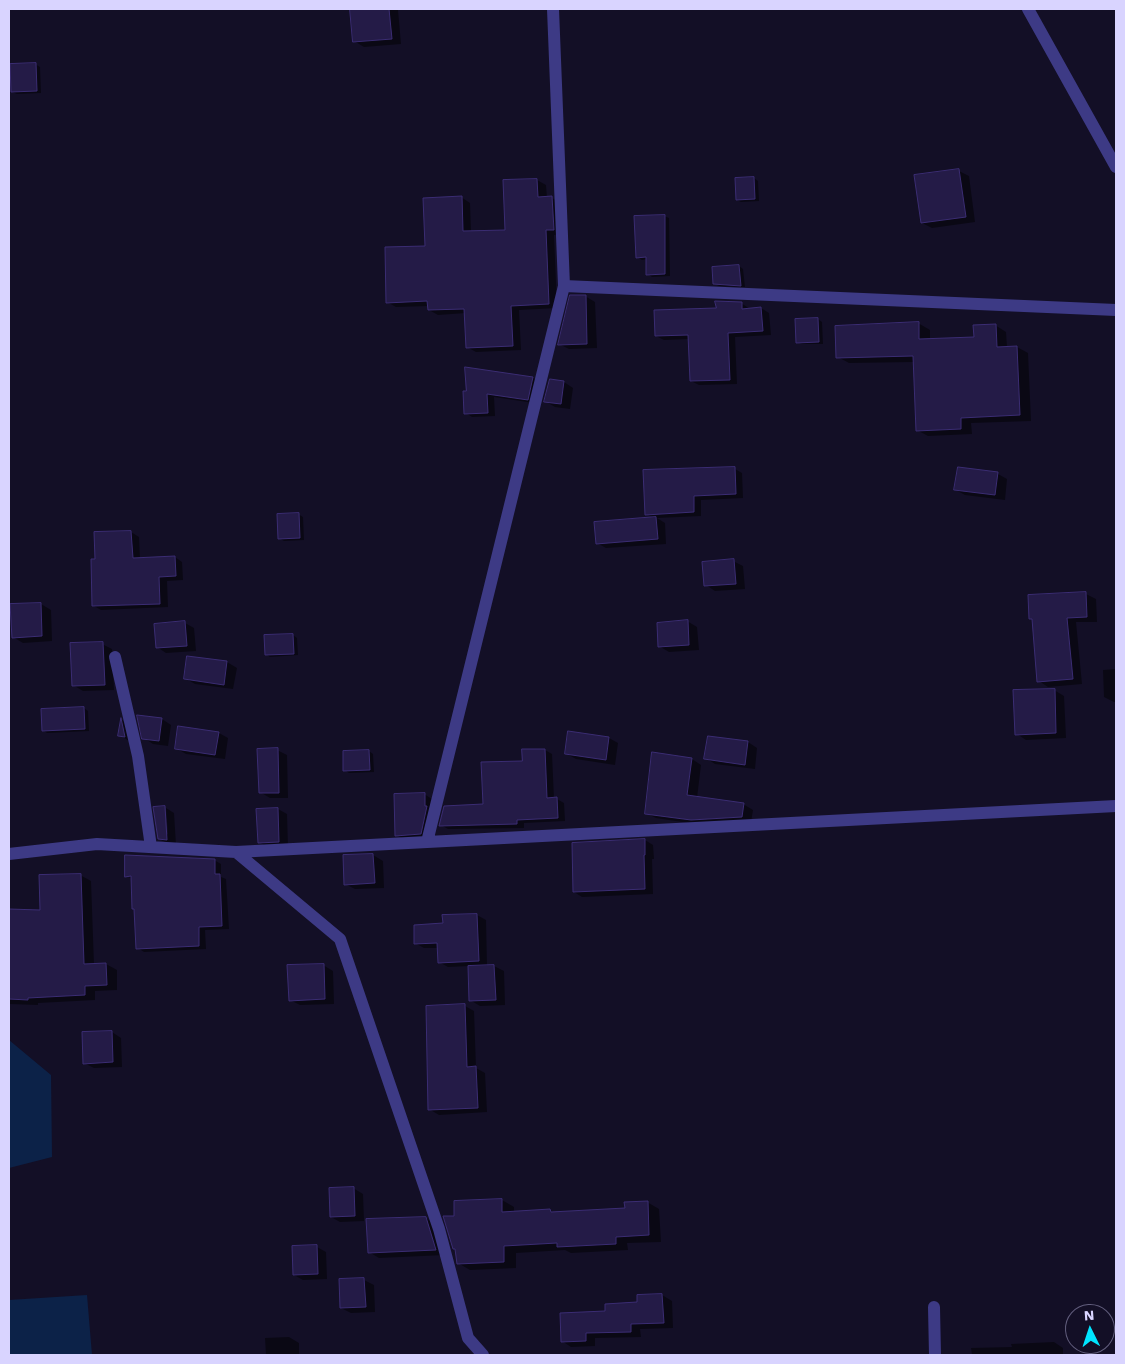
<!DOCTYPE html>
<html>
<head>
<meta charset="utf-8">
<style>
  body { margin:0 }
  #map { position:relative; width:1125px; height:1364px; overflow:hidden; background:#130f26; font-family:"Work Sans",sans-serif }
  canvas { display:block }
  .frame { position:absolute; inset:0; border:10px solid #d9d4ff; pointer-events:none }
  .north { position:absolute; left:1065px; top:1304px; width:50px; height:50px; box-sizing:border-box; background:#130f26; border:1px solid #625e7d; border-radius:50%; rotate:356deg; font-size:14px; font-weight:700; line-height:20px; text-align:center; color:#d9d4ff }
  .north::after { content:''; display:block; margin:auto; width:18px; height:22px; background:#00e5ff; clip-path:polygon(50% 0,100% 100%,50% 72%,0 100%) }
</style>
</head>
<body>
<div id="map">
<canvas width="1125" height="1364"></canvas>
<div class="frame"></div>
<div class="north">N</div>
</div>
<script>
const context = document.querySelector('canvas').getContext('2d');
context.lineJoin = 'round';
function paint(path, color) { context.fillStyle = color; context.fill(path, 'evenodd'); }
function stroke(path, color, width, dash) { context.strokeStyle = color; context.lineWidth = width; context.lineCap = dash ? 'butt' : 'round'; context.setLineDash(dash || []); context.stroke(path); }
const water = new Path2D(`
  M 9,1040 L 51,1075 L 52,1157 L 9,1168 Z
  M 87,1295 L 92,1355 L 9,1355 L 9,1300 Z`);
const shadow = new Path2D(`
  M 352,9 L 398,10 L 401,44 L 364,47 L 354,41 Z
  M 35,64 L 40,67 L 41,93 L 17,94 L 12,92 Z
  M 959,171 L 969,176 L 975,222 L 932,228 L 922,223 Z
  M 754,178 L 758,181 L 759,201 L 741,202 L 737,200 Z
  M 537,180 L 546,185 L 547,198 L 552,198 L 561,203 L 562,234 L 554,235 L 557,308 L 519,310 L 521,350 L 476,352 L 467,347 L 466,313 L 438,315 L 429,310 L 429,306 L 396,307 L 387,302 L 461,197 L 470,203 L 471,232 L 506,231 L 504,181 Z
  M 664,216 L 669,218 L 670,276 L 652,277 L 648,274 L 647,259 L 642,260 L 637,257 Z
  M 739,266 L 743,269 L 745,287 L 719,286 L 715,284 Z
  M 585,296 L 595,302 L 597,348 L 569,349 L 559,344 Z
  M 741,303 L 750,309 L 761,308 L 769,313 L 771,335 L 735,337 L 737,384 L 699,385 L 691,381 L 690,339 L 664,340 L 656,336 L 717,309 Z
  M 818,319 L 822,322 L 823,344 L 802,344 L 797,342 Z
  M 918,323 L 930,330 L 930,340 L 975,338 L 995,325 L 1006,332 L 1007,347 L 1017,347 L 1028,353 L 1031,421 L 971,423 L 972,434 L 928,436 L 917,430 L 914,362 L 849,363 L 838,357 Z
  M 466,369 L 533,378 L 540,382 L 534,403 L 494,397 L 495,416 L 472,417 L 466,413 L 467,392 Z
  M 564,382 L 573,388 L 570,409 L 555,407 L 545,401 Z
  M 735,469 L 742,473 L 743,498 L 701,500 L 701,516 L 657,518 L 665,523 L 666,544 L 606,548 L 597,543 L 654,518 L 646,514 Z
  M 998,474 L 1007,479 L 1005,500 L 965,495 L 956,490 Z
  M 298,514 L 303,517 L 304,540 L 284,541 L 279,538 Z
  M 131,532 L 139,537 L 140,559 L 175,557 L 182,562 L 183,580 L 167,581 L 168,607 L 101,610 L 94,606 Z
  M 733,561 L 743,566 L 745,589 L 715,591 L 706,585 Z
  M 1086,594 L 1096,599 L 1097,622 L 1076,622 L 1082,684 L 1048,687 L 1039,681 L 1033,620 L 1030,618 L 1030,596 Z
  M 41,604 L 51,610 L 52,641 L 23,643 L 13,637 Z
  M 687,621 L 697,627 L 699,650 L 669,652 L 659,646 Z
  M 185,623 L 194,628 L 196,651 L 166,653 L 157,647 Z
  M 293,635 L 297,638 L 298,655 L 270,657 L 266,654 Z
  M 102,644 L 112,649 L 114,690 L 83,691 L 73,685 Z
  M 188,657 L 227,662 L 237,668 L 233,689 L 195,684 L 185,678 Z
  M 1116,669 L 1116,702 L 1114,702 L 1104,697 L 1103,670 Z
  M 1054,690 L 1064,696 L 1066,738 L 1026,740 L 1017,734 Z
  M 84,708 L 88,711 L 89,731 L 47,733 L 43,730 Z
  M 162,719 L 171,725 L 168,746 L 153,744 L 144,738 Z
  M 122,720 L 130,725 L 129,741 L 120,735 Z
  M 219,733 L 228,738 L 225,759 L 186,754 L 176,748 Z
  M 609,738 L 618,743 L 615,765 L 576,759 L 567,754 Z
  M 748,742 L 757,748 L 755,769 L 715,764 L 706,758 Z
  M 277,750 L 287,755 L 288,798 L 270,798 L 260,792 Z
  M 545,750 L 552,754 L 554,799 L 557,799 L 564,803 L 565,821 L 524,823 L 524,828 L 448,829 L 441,825 L 484,805 L 524,762 Z
  M 369,751 L 373,754 L 374,772 L 349,773 L 345,770 Z
  M 692,759 L 701,765 L 697,798 L 743,804 L 753,810 L 751,822 L 702,825 L 656,818 L 646,813 Z
  M 424,794 L 432,799 L 429,838 L 404,839 L 396,835 Z
  M 166,808 L 174,813 L 176,845 L 169,844 L 159,839 L 168,834 Z
  M 278,809 L 287,814 L 288,847 L 269,848 L 259,842 Z
  M 645,840 L 653,845 L 654,859 L 652,859 L 653,894 L 582,897 L 574,892 Z
  M 373,855 L 383,861 L 384,888 L 355,889 L 345,884 L 344,856 Z
  M 214,860 L 221,864 L 221,877 L 226,879 L 229,929 L 205,930 L 206,949 L 144,952 L 138,948 L 132,879 L 127,876 Z
  M 80,875 L 91,881 L 94,965 L 106,964 L 117,970 L 117,990 L 95,991 L 95,1000 L 38,1003 L 38,1005 L 9,1004 L 9,910 L 42,911 Z
  M 477,915 L 486,920 L 487,966 L 494,966 L 504,971 L 505,1005 L 480,1006 L 470,1000 L 469,966 L 448,967 L 439,962 L 439,948 L 424,948 L 415,943 L 444,924 L 444,917 Z
  M 323,965 L 333,971 L 334,1004 L 300,1005 L 290,1000 Z
  M 465,1006 L 474,1011 L 476,1068 L 485,1073 L 487,1112 L 439,1115 L 429,1109 Z
  M 112,1032 L 121,1038 L 122,1067 L 94,1068 L 84,1063 Z
  M 353,1188 L 363,1194 L 364,1221 L 340,1222 L 331,1217 Z
  M 502,1200 L 514,1207 L 514,1212 L 550,1210 L 555,1213 L 626,1210 L 647,1202 L 659,1209 L 661,1242 L 627,1243 L 628,1250 L 571,1253 L 565,1250 L 516,1253 L 516,1268 L 470,1270 L 458,1263 L 455,1217 Z
  M 426,1218 L 436,1224 L 445,1255 L 379,1258 L 369,1252 Z
  M 317,1247 L 326,1252 L 327,1279 L 303,1280 L 294,1275 Z
  M 364,1280 L 374,1285 L 375,1312 L 351,1313 L 341,1308 Z
  M 662,1295 L 672,1301 L 673,1328 L 640,1329 L 641,1337 L 595,1338 L 595,1346 L 571,1347 L 562,1341 L 607,1313 L 639,1304 L 638,1296 Z
  M 289,1337 L 299,1343 L 299,1355 L 266,1355 L 265,1338 Z
  M 1054,1342 L 1063,1348 L 1063,1355 L 972,1355 L 971,1348 L 1012,1347 L 1011,1344 Z`);
const building = new Path2D(`
  M 350,9 L 389,9 L 392,39 L 353,42 Z
  M 36,63 L 37,91 L 11,92 L 10,64 Z
  M 959,169 L 966,217 L 921,223 L 914,175 Z
  M 754,177 L 755,199 L 736,200 L 735,178 Z
  M 537,179 L 538,197 L 552,196 L 554,230 L 546,230 L 549,304 L 511,306 L 513,346 L 466,348 L 464,309 L 428,310 L 427,301 L 386,303 L 385,247 L 425,246 L 423,198 L 462,196 L 463,231 L 505,230 L 503,180 Z
  M 665,215 L 665,274 L 646,275 L 646,257 L 636,258 L 634,216 Z
  M 739,265 L 741,286 L 713,284 L 712,267 Z
  M 570,295 L 586,295 L 587,344 L 558,345 Z
  M 715,301 L 742,302 L 742,309 L 761,307 L 763,331 L 728,333 L 730,380 L 690,381 L 688,335 L 655,336 L 654,310 L 716,308 Z
  M 818,318 L 819,342 L 796,343 L 795,319 Z
  M 919,322 L 919,339 L 974,337 L 973,325 L 996,324 L 997,347 L 1017,346 L 1020,415 L 961,418 L 961,429 L 916,431 L 913,356 L 836,358 L 835,326 Z
  M 465,367 L 533,377 L 528,400 L 487,394 L 488,413 L 464,414 L 463,391 L 466,391 Z
  M 550,379 L 564,381 L 561,404 L 544,402 Z
  M 735,467 L 736,494 L 694,496 L 694,512 L 645,515 L 643,470 Z
  M 958,467 L 998,472 L 995,495 L 954,490 Z
  M 299,513 L 300,538 L 278,539 L 277,514 Z
  M 656,517 L 658,539 L 596,544 L 594,522 Z
  M 131,531 L 133,558 L 175,556 L 176,576 L 159,577 L 160,604 L 92,606 L 91,559 L 95,559 L 94,532 Z
  M 734,559 L 736,584 L 704,586 L 702,562 Z
  M 1086,592 L 1087,617 L 1067,618 L 1073,679 L 1037,682 L 1032,619 L 1029,619 L 1028,595 Z
  M 41,603 L 42,636 L 12,638 L 10,604 Z
  M 688,620 L 689,645 L 658,647 L 657,623 Z
  M 185,621 L 187,646 L 156,648 L 154,624 Z
  M 293,634 L 294,654 L 265,655 L 264,635 Z
  M 103,642 L 105,685 L 72,686 L 70,643 Z
  M 187,656 L 227,661 L 224,685 L 184,679 Z
  M 1055,689 L 1056,733 L 1015,735 L 1013,690 Z
  M 84,707 L 85,729 L 42,731 L 41,709 Z
  M 137,715 L 162,718 L 159,741 L 142,739 Z
  M 121,718 L 125,737 L 118,736 Z
  M 178,726 L 219,732 L 215,755 L 175,749 Z
  M 568,731 L 609,737 L 606,760 L 565,754 Z
  M 708,736 L 748,741 L 745,765 L 704,759 Z
  M 278,748 L 279,793 L 259,793 L 257,749 Z
  M 522,749 L 545,749 L 547,798 L 557,797 L 558,818 L 517,820 L 517,824 L 439,826 L 444,806 L 483,804 L 481,762 L 522,761 Z
  M 369,750 L 370,770 L 343,771 L 343,751 Z
  M 652,752 L 692,758 L 687,795 L 744,803 L 742,817 L 691,820 L 645,814 Z
  M 425,793 L 425,806 L 427,806 L 421,834 L 395,836 L 394,794 Z
  M 165,806 L 167,840 L 158,839 L 153,807 Z
  M 278,808 L 279,842 L 258,843 L 256,809 Z
  M 645,839 L 645,855 L 644,855 L 645,889 L 573,892 L 572,843 Z
  M 373,854 L 375,883 L 344,885 L 343,855 Z
  M 125,855 L 215,859 L 215,874 L 220,874 L 222,926 L 199,927 L 199,946 L 136,949 L 134,909 L 132,909 L 131,876 L 125,877 Z
  M 81,874 L 84,964 L 106,963 L 107,985 L 85,986 L 85,995 L 28,998 L 28,1000 L 9,999 L 9,909 L 40,910 L 39,875 Z
  M 477,914 L 479,961 L 438,963 L 437,943 L 414,944 L 414,925 L 443,923 L 442,915 Z
  M 324,964 L 325,999 L 289,1001 L 287,965 Z
  M 494,965 L 496,1000 L 469,1001 L 468,966 Z
  M 465,1004 L 467,1067 L 476,1066 L 478,1108 L 428,1110 L 426,1006 Z
  M 112,1031 L 113,1062 L 83,1064 L 82,1032 Z
  M 354,1187 L 355,1216 L 330,1217 L 329,1188 Z
  M 502,1199 L 502,1212 L 550,1209 L 551,1212 L 625,1208 L 624,1202 L 648,1201 L 649,1235 L 616,1237 L 616,1244 L 557,1247 L 557,1243 L 504,1246 L 504,1262 L 457,1264 L 455,1249 L 453,1249 L 443,1216 L 454,1216 L 454,1201 Z
  M 426,1217 L 436,1250 L 368,1253 L 366,1219 Z
  M 317,1245 L 318,1274 L 293,1275 L 292,1246 Z
  M 364,1278 L 366,1307 L 340,1308 L 339,1279 Z
  M 662,1294 L 664,1323 L 631,1324 L 631,1332 L 586,1333 L 586,1341 L 561,1342 L 560,1313 L 605,1311 L 605,1304 L 637,1302 L 637,1295 Z`);
const minor = new Path2D(`
  M 1028,9 L 1116,167
  M 564,286 L 1116,310
  M 115,657 L 138,756 L 151,847
  M 427,842 L 564,286 L 553,9
  M 236,852 L 1116,806
  M 9,854 L 97,844 L 236,852 L 340,939 L 439,1229 L 468,1338 L 483,1355
  M 934,1307 L 935,1355`);
paint(water, '#0c2248');
paint(shadow, '#0007');
paint(building, '#241b47');
stroke(building, '#3b2d73', 1);
stroke(minor, '#3d3a85', 12);
</script>
</body>
</html>
